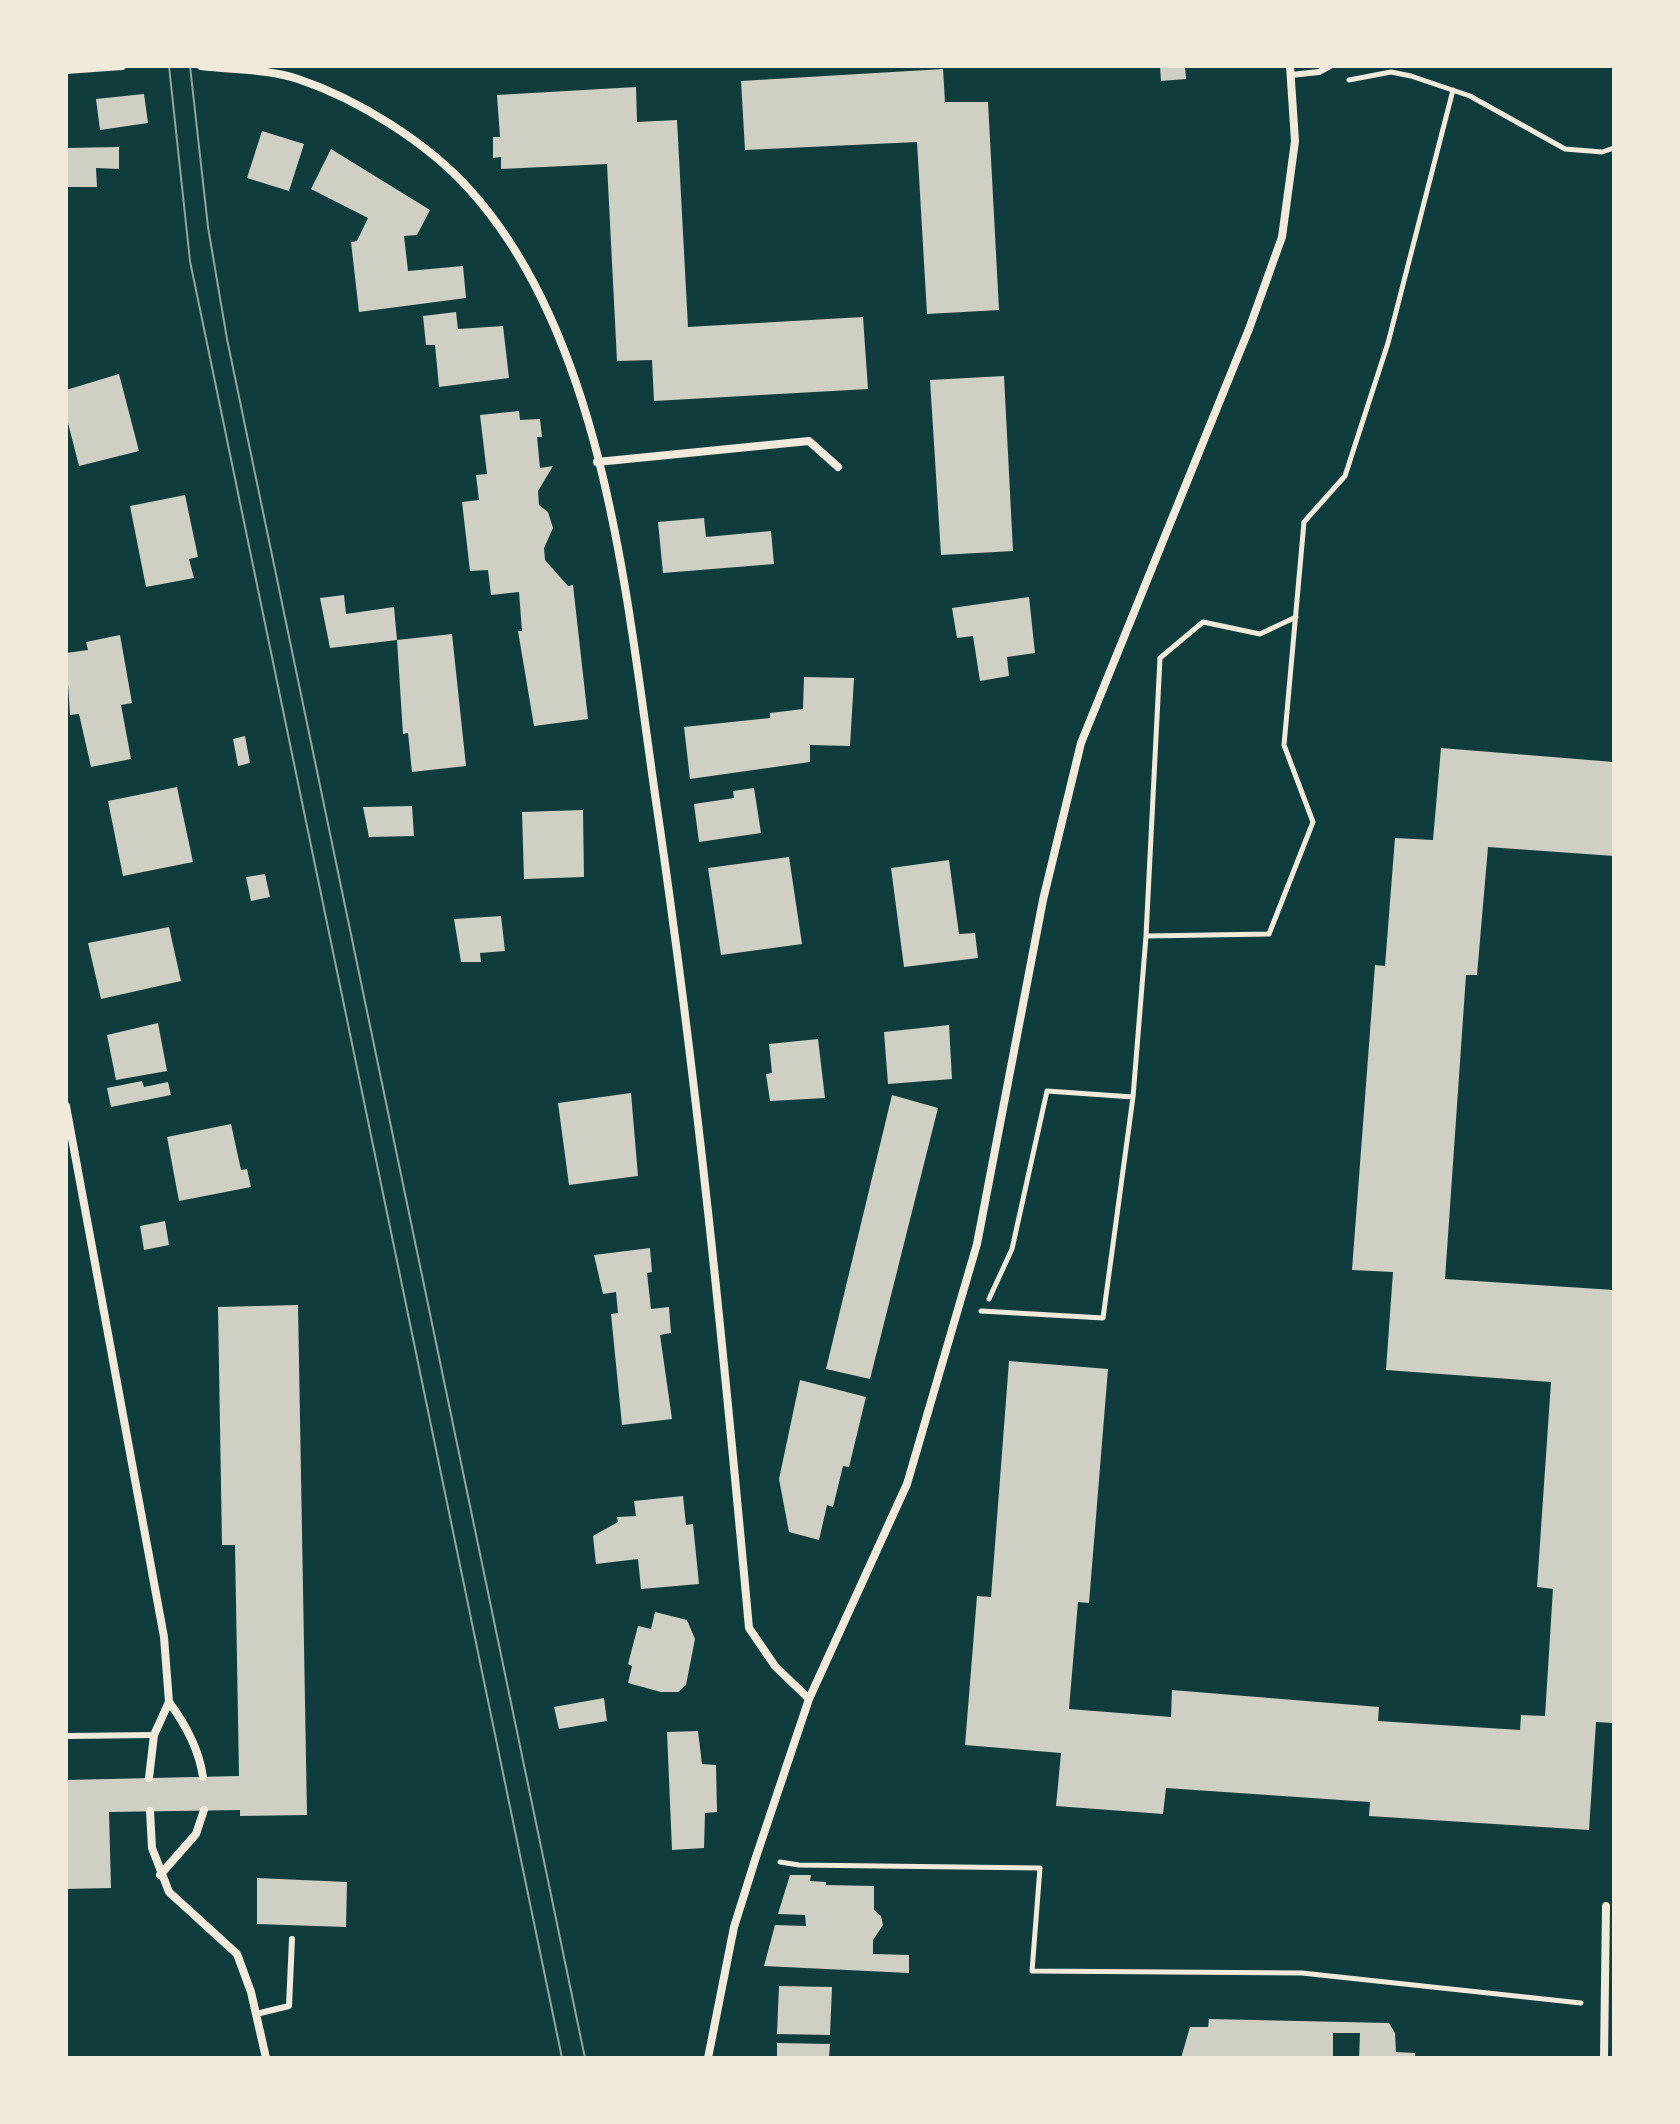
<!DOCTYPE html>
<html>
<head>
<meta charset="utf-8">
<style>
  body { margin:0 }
  #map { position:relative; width:1680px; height:2124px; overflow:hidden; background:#0f3d3e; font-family:Roboto,sans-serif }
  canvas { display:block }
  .frame { position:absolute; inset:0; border:68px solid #f1e9da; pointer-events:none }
</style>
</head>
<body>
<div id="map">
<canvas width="1680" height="2124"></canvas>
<div class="frame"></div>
</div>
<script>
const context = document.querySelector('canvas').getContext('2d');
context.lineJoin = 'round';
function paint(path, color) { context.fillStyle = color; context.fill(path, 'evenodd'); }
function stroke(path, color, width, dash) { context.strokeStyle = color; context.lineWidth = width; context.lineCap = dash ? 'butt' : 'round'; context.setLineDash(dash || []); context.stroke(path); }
const building = new Path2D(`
  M 1160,66 L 1185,66 L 1186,79 L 1161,81 Z
  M 943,69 L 945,102 L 988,102 L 999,310 L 927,314 L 917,142 L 745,150 L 741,81 Z
  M 636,87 L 637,122 L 677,120 L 688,327 L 863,317 L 868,389 L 654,401 L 652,360 L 617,361 L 607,164 L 501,169 L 501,157 L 493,158 L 493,137 L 500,137 L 497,95 Z
  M 144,94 L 148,123 L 100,130 L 96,99 Z
  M 262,131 L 304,144 L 289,191 L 247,178 Z
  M 119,147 L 119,169 L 96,168 L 97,187 L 66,187 L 66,148 Z
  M 331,149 L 430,210 L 417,235 L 404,236 L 408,271 L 463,266 L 466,298 L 359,312 L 351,242 L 357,241 L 368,218 L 311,189 Z
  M 456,312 L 458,329 L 503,326 L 509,378 L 439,387 L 435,345 L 426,345 L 423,316 Z
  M 119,374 L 139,451 L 79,466 L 66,415 L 66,390 Z
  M 1004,376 L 1013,551 L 941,555 L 930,380 Z
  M 519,411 L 520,420 L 540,419 L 542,437 L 537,437 L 540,468 L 553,466 L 538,491 L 539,505 L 548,512 L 553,528 L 544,548 L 545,560 L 568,586 L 573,585 L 588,719 L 534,726 L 518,631 L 522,631 L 519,592 L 491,595 L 488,570 L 470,571 L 462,502 L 479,500 L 476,475 L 487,474 L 480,415 Z
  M 185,495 L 198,557 L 189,559 L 194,578 L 146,587 L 130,506 Z
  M 704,518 L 706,537 L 771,531 L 774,564 L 663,573 L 658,522 Z
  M 344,595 L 346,614 L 394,607 L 397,640 L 330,648 L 320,598 Z
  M 1029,597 L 1035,653 L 1007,657 L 1009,676 L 980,681 L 973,636 L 957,638 L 952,608 Z
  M 452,634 L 466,766 L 412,772 L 408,733 L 403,734 L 397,640 Z
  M 120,635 L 132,703 L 121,705 L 131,759 L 91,767 L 79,714 L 70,715 L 66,653 L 88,650 L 86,642 Z
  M 804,677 L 854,678 L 850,746 L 810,745 L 810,762 L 690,779 L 684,727 L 770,718 L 770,713 L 803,709 Z
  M 245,736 L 250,763 L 238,766 L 233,739 Z
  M 1441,748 L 1614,762 L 1614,856 L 1488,847 L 1477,975 L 1466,975 L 1445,1279 L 1614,1290 L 1614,1723 L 1596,1722 L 1589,1830 L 1369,1816 L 1370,1802 L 1166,1788 L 1163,1814 L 1056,1806 L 1061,1753 L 965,1745 L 977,1596 L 991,1597 L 1009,1361 L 1108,1369 L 1089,1603 L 1078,1602 L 1069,1709 L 1171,1717 L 1172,1690 L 1379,1707 L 1378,1721 L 1520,1730 L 1521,1715 L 1545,1716 L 1553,1589 L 1537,1587 L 1551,1382 L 1386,1370 L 1393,1272 L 1352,1270 L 1375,965 L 1385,966 L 1395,838 L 1433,840 Z
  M 177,787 L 193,862 L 123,876 L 108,801 Z
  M 754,788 L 761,833 L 699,842 L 694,804 L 734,798 L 733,791 Z
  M 412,806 L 414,836 L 369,837 L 363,807 Z
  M 583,810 L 584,877 L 524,879 L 522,812 Z
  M 789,857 L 802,944 L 721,955 L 708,868 Z
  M 949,860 L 959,934 L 975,933 L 978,958 L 904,967 L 891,868 Z
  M 265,874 L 270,897 L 251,901 L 246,877 Z
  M 501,916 L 505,951 L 480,953 L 481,962 L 461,962 L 454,919 Z
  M 169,927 L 181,981 L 101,999 L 88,943 Z
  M 158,1023 L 167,1071 L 116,1080 L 107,1035 Z
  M 949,1025 L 952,1079 L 888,1084 L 884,1032 Z
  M 818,1039 L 825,1098 L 770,1101 L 766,1074 L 772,1073 L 769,1044 Z
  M 142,1081 L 144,1087 L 168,1082 L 171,1095 L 111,1107 L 107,1088 Z
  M 631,1093 L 638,1176 L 569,1185 L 558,1103 Z
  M 892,1095 L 938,1108 L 870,1379 L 826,1369 Z
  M 231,1124 L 241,1170 L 247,1169 L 251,1187 L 179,1201 L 167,1137 Z
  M 165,1221 L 169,1245 L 144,1250 L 140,1226 Z
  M 650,1248 L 652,1272 L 647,1273 L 651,1309 L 669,1307 L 671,1333 L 660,1335 L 672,1419 L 622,1425 L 611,1314 L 618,1313 L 616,1292 L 603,1294 L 594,1255 Z
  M 298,1305 L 307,1815 L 240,1816 L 240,1810 L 109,1812 L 111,1888 L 66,1889 L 66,1780 L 239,1776 L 235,1545 L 222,1545 L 218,1307 Z
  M 800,1380 L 866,1397 L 849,1467 L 843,1466 L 833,1507 L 827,1505 L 819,1540 L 789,1532 L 779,1479 Z
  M 683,1496 L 686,1525 L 693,1524 L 699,1584 L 641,1589 L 638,1559 L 596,1564 L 593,1536 L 618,1522 L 617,1517 L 636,1516 L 634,1501 Z
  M 655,1612 L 687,1620 L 695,1639 L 686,1685 L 678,1692 L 661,1692 L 628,1683 L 632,1666 L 628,1664 L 638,1626 L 651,1629 Z
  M 604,1698 L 607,1721 L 559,1729 L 554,1707 Z
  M 698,1731 L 702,1764 L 716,1765 L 717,1812 L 705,1813 L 704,1848 L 672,1850 L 667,1732 Z
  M 790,1875 L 811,1875 L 810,1881 L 826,1882 L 826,1885 L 874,1886 L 874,1910 L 881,1916 L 883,1925 L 873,1940 L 873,1954 L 909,1955 L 909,1973 L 764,1966 L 775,1925 L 806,1926 L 805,1915 L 778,1914 Z
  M 257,1878 L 347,1882 L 346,1927 L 257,1924 Z
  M 779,1986 L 832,1987 L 830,2035 L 777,2034 Z
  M 1209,2019 L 1389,2023 L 1395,2033 L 1396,2052 L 1415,2053 L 1415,2058 L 1359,2058 L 1360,2033 L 1333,2033 L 1333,2058 L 1181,2058 L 1190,2027 L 1208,2027 Z
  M 777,2043 L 830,2044 L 829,2058 L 777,2058 Z`);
const path = new Path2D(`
  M 1349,80 L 1391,72 L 1411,76 L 1470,96 L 1565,149 L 1602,152 L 1614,148
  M 1146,936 L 1160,658 L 1203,622 L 1260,634 L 1296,617
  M 989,1299 L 1012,1249 L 1047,1091 L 1133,1097
  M 981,1311 L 1103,1318 L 1133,1097 L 1146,936 L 1269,934 L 1313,822 L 1284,745 L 1304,522 L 1345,476 L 1388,343 L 1453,90
  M 780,1862 L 799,1865 L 1040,1868 L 1032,1971 L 1302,1973 L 1581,2003`);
const service = new Path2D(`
  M 1291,75 L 1319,72 L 1330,66
  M 66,1736 L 154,1735
  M 256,2014 L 289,2006 L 292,1939`);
const minor = new Path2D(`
  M 201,66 C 232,70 269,69 298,79 C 358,99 428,143 470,190 C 608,343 628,613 657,808 C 697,1080 724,1354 749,1628 L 775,1666 L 809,1699
  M 66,70 L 122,66
  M 597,462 L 809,441 L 838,467
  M 66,1106 L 164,1637 L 169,1702 L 154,1735 L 149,1778
  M 169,1702 C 186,1725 199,1749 203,1777
  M 150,1811 L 152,1848 L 169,1892 L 237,1954 L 251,1992 L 266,2058
  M 160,1875 L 196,1834 L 204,1810
  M 708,2058 L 734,1927 L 756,1857 L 809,1699 L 907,1484 L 977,1244 L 1043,900 L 1081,743 L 1249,329 L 1282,237 L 1295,141 L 1290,66
  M 1604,2058 L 1606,1906`);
const tram = new Path2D(`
  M 169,66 L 190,261 L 562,2058
  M 190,66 L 208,227 L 227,339 L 585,2058`);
paint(building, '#cfcfc3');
stroke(path, '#f1e9da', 5);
stroke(service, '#f1e9da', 6);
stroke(minor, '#f1e9da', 8);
stroke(tram, '#97a49c', 2);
</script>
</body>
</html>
